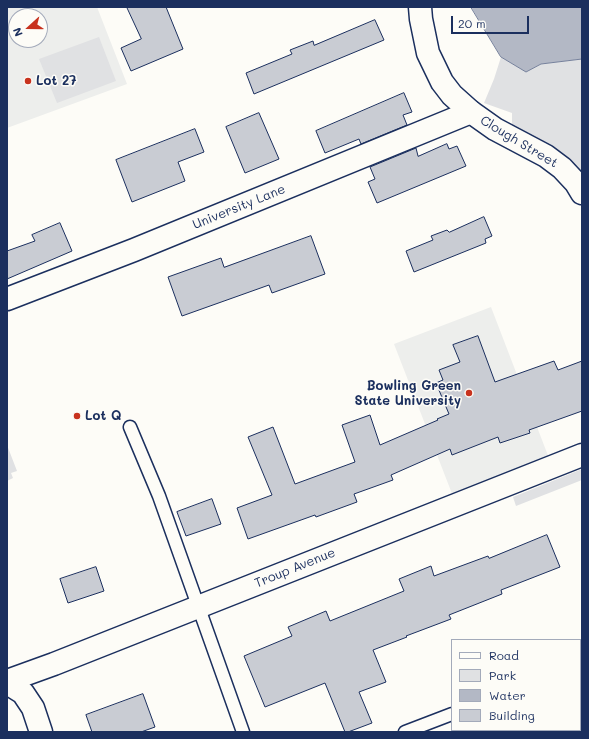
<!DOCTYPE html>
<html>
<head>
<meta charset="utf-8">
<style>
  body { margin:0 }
  #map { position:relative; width:589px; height:739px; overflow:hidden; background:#fdfcf7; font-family:Mali,sans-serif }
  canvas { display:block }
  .frame { position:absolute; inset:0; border:8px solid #1b2f5e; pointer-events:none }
  .legend { position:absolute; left:451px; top:639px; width:130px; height:92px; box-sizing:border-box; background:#fdfcf7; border:1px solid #a3aaba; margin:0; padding:5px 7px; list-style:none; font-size:12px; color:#1b2f5e }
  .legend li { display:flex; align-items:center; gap:8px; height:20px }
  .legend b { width:20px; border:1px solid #a3aaba }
  .north { position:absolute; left:8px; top:8px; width:40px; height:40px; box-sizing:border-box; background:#fdfcf7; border:1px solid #a3aaba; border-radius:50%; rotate:249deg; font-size:11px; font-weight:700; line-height:16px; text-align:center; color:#1b2f5e }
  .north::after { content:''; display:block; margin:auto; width:14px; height:18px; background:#c8321e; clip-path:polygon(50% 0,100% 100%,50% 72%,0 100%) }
  .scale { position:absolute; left:451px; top:16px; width:78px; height:18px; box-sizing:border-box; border:2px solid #1b2f5e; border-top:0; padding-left:5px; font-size:12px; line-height:14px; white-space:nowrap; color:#1b2f5e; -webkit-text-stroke:3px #fdfcf7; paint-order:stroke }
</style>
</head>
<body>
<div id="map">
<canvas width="589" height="739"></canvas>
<div class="frame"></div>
<ul class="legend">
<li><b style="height:5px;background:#fdfcf7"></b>Road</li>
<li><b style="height:11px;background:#e0e1e3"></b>Park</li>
<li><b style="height:11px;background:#b3b8c5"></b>Water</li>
<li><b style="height:11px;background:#c9ccd3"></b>Building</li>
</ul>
<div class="north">N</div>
<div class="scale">20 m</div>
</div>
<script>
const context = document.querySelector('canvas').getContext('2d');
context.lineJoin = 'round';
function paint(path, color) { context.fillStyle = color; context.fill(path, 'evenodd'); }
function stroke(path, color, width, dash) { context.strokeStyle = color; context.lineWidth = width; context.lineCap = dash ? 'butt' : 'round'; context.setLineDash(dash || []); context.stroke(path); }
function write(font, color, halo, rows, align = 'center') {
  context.font = font + ' Mali,sans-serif'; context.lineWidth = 3; context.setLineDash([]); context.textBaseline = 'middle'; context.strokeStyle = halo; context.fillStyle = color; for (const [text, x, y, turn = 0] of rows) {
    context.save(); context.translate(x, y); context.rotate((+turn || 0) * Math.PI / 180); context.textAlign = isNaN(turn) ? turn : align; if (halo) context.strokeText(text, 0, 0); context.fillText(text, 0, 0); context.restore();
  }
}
const built = new Path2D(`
  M 7,7 L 97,7 L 127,84 L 7,128 ZM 16,16 L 40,16 L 40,40 L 16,40 Z
  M 491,307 L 552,466 L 456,504 L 394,344 Z`);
const green = new Path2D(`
  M 99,37 L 116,81 L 57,103 L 39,59 Z
  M 501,57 L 526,72 L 541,64 L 582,59 L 582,179 L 512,127 L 512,113 L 484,103 L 494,79 Z
  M 7,445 L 17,471 L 11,473 L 13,478 L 7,481 Z
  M 582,469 L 582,480 L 516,506 L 513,497 Z`);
const water = new Path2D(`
  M 471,7 L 582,7 L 582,59 L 541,64 L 526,72 L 501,57 Z`);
const building = new Path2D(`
  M 127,7 L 166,7 L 183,49 L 131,71 L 121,48 L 141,39 Z
  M 375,20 L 384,40 L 254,94 L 246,73 L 292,54 L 290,50 L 313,41 L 314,45 Z
  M 404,93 L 412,112 L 403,115 L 407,125 L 361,144 L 359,139 L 325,153 L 316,131 Z
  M 259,113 L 279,159 L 245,173 L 226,127 Z
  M 195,129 L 204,152 L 178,162 L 185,181 L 132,202 L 116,160 Z
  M 447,144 L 449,149 L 457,146 L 466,166 L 377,203 L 368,182 L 375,179 L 370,167 L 416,148 L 418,156 Z
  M 484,217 L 492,236 L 485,239 L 486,243 L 414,272 L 406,251 L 433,240 L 431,236 L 447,230 L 449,232 Z
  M 60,223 L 72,251 L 7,279 L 7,251 L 35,241 L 32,235 Z
  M 311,236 L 325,274 L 272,293 L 269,285 L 182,316 L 168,277 L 221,258 L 224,267 Z
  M 478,336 L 495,382 L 554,361 L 558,370 L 582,361 L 582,411 L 529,430 L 530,433 L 500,443 L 498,437 L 452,455 L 450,449 L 391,475 L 393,480 L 354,494 L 357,502 L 316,517 L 315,515 L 248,539 L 237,508 L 272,495 L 248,437 L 273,427 L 295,484 L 355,462 L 342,425 L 370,415 L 380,445 L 438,420 L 437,419 L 449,414 L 436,383 L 443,380 L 439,370 L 460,362 L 453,345 Z
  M 212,499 L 221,524 L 186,536 L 177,512 Z
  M 547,535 L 560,567 L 501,590 L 502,594 L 449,615 L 451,619 L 406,636 L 407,637 L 373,650 L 386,682 L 359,692 L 372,723 L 348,732 L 345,732 L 325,683 L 265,707 L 244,656 L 292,636 L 288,627 L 326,611 L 330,621 L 404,591 L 399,579 L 431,566 L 434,576 L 488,556 L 489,558 Z
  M 96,567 L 104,591 L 68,603 L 60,579 Z
  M 143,694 L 155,727 L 141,732 L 92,732 L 86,715 Z`);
const lane = new Path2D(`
  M 130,427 L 159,496 L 243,732
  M 580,666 L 582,665
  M 405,732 L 452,714`);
const street = new Path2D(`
  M 7,299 L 134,250 L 471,112
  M 7,681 L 54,664 L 582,455`);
const secondary = new Path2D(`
  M 420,7 L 421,19 L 428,53 L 442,82 L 452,95 L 471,112 L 495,129 L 546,156 L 562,168 L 576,183 L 582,193
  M 7,683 L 23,693 L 33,708 L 41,732`);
const markers = [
  [28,81,4,"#c8321e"],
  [469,393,4,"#c8321e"],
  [77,416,4,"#c8321e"]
];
const poiNames = [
  ["Lot 27",36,81],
  ["Bowling Green",461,386,"right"],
  ["State University",461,401,"right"],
  ["Lot Q",85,416]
];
const streetNames = [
  ["Clough Street",519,142,31],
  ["University Lane",239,207,-22],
  ["Troup Avenue",295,568,-22]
];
paint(built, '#edeeec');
paint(green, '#e0e1e3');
paint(water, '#b3b8c5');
stroke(water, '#76819c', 1);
paint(building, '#c9ccd3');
stroke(building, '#1b2f5e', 1);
stroke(lane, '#1b2f5e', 15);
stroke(street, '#1b2f5e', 25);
stroke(secondary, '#1b2f5e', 25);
stroke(lane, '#fdfcf7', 12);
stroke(street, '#fdfcf7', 22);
stroke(secondary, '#fdfcf7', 22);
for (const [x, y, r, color] of markers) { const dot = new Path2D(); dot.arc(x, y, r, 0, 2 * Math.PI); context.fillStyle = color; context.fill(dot); stroke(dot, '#fdfcf7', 1.5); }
write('bold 13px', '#1b2f5e', '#fdfcf7', poiNames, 'left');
write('13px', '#1b2f5e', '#fdfcf7', streetNames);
</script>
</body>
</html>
